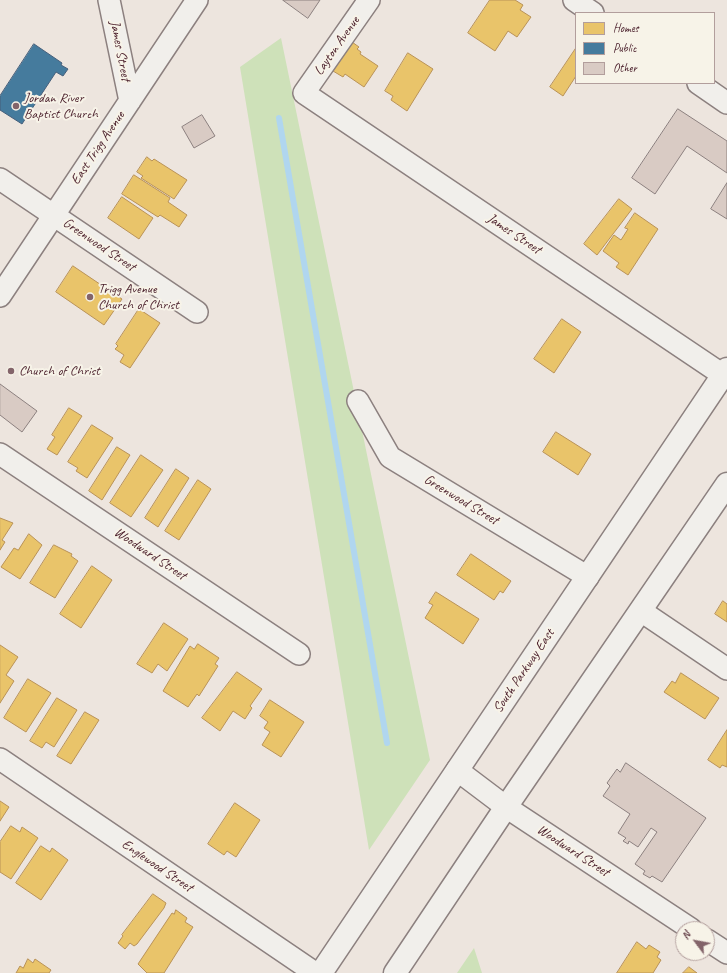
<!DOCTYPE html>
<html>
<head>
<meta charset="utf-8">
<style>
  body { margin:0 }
  #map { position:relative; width:727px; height:973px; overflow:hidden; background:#ede5de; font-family:Caveat,sans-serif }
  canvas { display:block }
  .legend { position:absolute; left:575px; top:12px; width:140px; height:72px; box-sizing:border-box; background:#f7f3e8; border:1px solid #b29e9c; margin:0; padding:5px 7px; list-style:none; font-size:12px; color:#4a1f2b }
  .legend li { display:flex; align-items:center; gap:8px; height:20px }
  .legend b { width:20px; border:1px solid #b29e9c }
  .north { position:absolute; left:675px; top:921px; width:40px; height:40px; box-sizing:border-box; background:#f7f3e8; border:1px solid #b29e9c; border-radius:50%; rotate:302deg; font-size:11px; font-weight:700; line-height:16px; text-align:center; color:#4a1f2b }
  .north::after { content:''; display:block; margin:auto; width:14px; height:18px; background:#83646a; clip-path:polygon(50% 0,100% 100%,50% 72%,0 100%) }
</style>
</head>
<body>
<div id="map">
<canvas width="727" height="973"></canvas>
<ul class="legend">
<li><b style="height:11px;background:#e9c46a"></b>Homes</li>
<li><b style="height:11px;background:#457b9d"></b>Public</li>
<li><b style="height:11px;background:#d9cbc4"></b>Other</li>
</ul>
<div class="north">N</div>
</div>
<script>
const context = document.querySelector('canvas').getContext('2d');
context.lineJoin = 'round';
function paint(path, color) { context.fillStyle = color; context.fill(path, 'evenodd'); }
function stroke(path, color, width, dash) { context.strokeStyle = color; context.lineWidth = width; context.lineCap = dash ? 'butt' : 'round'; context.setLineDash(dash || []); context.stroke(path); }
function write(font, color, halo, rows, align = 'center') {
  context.font = font + ' Caveat,sans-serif'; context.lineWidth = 4; context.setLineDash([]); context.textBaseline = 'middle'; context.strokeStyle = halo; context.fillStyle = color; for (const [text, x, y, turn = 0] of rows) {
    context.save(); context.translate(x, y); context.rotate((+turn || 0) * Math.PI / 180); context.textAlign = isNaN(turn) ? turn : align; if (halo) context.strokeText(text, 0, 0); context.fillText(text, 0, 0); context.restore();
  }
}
const green = new Path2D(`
  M 281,38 L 430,760 L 369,850 L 240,67 Z
  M 474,948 L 482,973 L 457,973 Z`);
const homes = new Path2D(`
  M 490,0 L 515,0 L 523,5 L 520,10 L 531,17 L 517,37 L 508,31 L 495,51 L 468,33 Z
  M 352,42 L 359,47 L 357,49 L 361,52 L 360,54 L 378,66 L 364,87 L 345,74 L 343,77 L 333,71 Z
  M 576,48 L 576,76 L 563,96 L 550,87 Z
  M 408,53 L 433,69 L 407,111 L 391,100 L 393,96 L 385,91 Z
  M 147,157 L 152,161 L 154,159 L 187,180 L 174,199 L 141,178 L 143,176 L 137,172 Z
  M 134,175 L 170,198 L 168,202 L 187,215 L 179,227 L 160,215 L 158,217 L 122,194 Z
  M 122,197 L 153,218 L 139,239 L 108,218 Z
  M 619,199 L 632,209 L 597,255 L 584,244 Z
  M 635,213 L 658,229 L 628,275 L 616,267 L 619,263 L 603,251 L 614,235 L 621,240 L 628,229 L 625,228 Z
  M 73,266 L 122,299 L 104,325 L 56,292 Z
  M 139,309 L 160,323 L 130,368 L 120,362 L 124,355 L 115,349 L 118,346 L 116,344 Z
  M 562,319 L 581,332 L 554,373 L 534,359 Z
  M 69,408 L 82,416 L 57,455 L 47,449 L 55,437 L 52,435 Z
  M 92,425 L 113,438 L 87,478 L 76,471 L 78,468 L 68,462 Z
  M 556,432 L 591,454 L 578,475 L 543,452 Z
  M 117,447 L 130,455 L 102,500 L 89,491 Z
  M 141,455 L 163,470 L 131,517 L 110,503 Z
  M 176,469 L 189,478 L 158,527 L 145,518 Z
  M 198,480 L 211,489 L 179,540 L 165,531 Z
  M 0,518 L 13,523 L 2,540 L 5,542 L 0,550 Z
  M 29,534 L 42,545 L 20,579 L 1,567 L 14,548 L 18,550 Z
  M 54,545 L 72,554 L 71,556 L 78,561 L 55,598 L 30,583 Z
  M 471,554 L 511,581 L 503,593 L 500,591 L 494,600 L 457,575 Z
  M 92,566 L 112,580 L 81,628 L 60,614 Z
  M 436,592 L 479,619 L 463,644 L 425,618 L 433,605 L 429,603 Z
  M 723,601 L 727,604 L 727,622 L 715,614 Z
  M 164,623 L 188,639 L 167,671 L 158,664 L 152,673 L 137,664 Z
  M 198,644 L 219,658 L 215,664 L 218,666 L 199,696 L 197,694 L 188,707 L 163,691 L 190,646 L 194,649 Z
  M 0,645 L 18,657 L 6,675 L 14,681 L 0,703 Z
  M 237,672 L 262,689 L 250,706 L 252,708 L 245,719 L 233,711 L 220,731 L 202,718 Z
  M 681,673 L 719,698 L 705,719 L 664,692 L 672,681 L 675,683 Z
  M 28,679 L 51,693 L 26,732 L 4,718 Z
  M 57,698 L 77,710 L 54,747 L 46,742 L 42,748 L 30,741 Z
  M 270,700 L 304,722 L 281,757 L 262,745 L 270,732 L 264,728 L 268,722 L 260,716 Z
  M 85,712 L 99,720 L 71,764 L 57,756 Z
  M 727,730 L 727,767 L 722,765 L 720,768 L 708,760 Z
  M 0,801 L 9,807 L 0,821 Z
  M 235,803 L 260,820 L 236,857 L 227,851 L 224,855 L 208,844 Z
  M 11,826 L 20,832 L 22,827 L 38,838 L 11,879 L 0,872 L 0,842 Z
  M 41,846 L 50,852 L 52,848 L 68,860 L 41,900 L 16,883 Z
  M 153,894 L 166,903 L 164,908 L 137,944 L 134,946 L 130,943 L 125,949 L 118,943 L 123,936 L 122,935 Z
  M 176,910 L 187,918 L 185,922 L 193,927 L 164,973 L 147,973 L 138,964 L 172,913 L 174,914 Z
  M 637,942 L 646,949 L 649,945 L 660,952 L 657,957 L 661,960 L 653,973 L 617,973 Z
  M 28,959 L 33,963 L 35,959 L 51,970 L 49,973 L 16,973 L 20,966 L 23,968 Z
  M 689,967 L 697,973 L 683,973 Z`);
const public = new Path2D(`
  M 34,44 L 62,63 L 61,65 L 68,69 L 63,76 L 56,72 L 22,124 L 0,110 L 0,96 Z`);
const stream = new Path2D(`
  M 279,118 L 387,743`);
const building = new Path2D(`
  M 283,0 L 320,0 L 308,18 Z
  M 678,109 L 727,141 L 727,173 L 687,146 L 655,194 L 632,178 Z
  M 202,115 L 215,136 L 194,148 L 182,127 Z
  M 727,183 L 727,219 L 711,209 Z
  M 0,384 L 37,411 L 22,432 L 0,415 Z
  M 626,763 L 706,818 L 662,882 L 652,876 L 650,878 L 643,874 L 645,871 L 635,864 L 657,832 L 651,828 L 638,847 L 629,841 L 628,844 L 623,841 L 626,838 L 618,833 L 630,814 L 603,796 L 610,786 L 607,783 L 617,769 L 620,772 Z`);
const minor = new Path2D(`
  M 109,0 L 130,101
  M 369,0 L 304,93 L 723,375
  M 574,0 L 593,13
  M 698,83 L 727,103
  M 0,179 L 197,312
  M 0,296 L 197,0
  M 358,401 L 390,457 L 588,577
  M 0,454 L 299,654
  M 641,611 L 727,669
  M 0,759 L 315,973
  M 457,770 L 506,807 L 691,929
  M 707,940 L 727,953`);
const major = new Path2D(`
  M 321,973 L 727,369
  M 395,973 L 506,807 L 727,484`);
const markers = [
  [16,106,4,"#83646a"],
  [90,297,4,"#83646a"],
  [11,371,4,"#83646a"]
];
const streetNames = [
  ["Layton Avenue",337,46,-55],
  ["James Street",120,51,79],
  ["East Trigg Avenue",98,148,-56],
  ["James Street",514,234,34],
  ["Greenwood Street",99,245,34],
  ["Greenwood Street",461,500,31],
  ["Woodward Street",150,554,34],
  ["South Parkway East",524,671,-56],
  ["Woodward Street",573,851,33],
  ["Englewood Street",157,866,34]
];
const poiNames = [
  ["Jordan River",24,98],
  ["Baptist Church",24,114],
  ["Trigg Avenue",98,289],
  ["Church of Christ",98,305],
  ["Church of Christ",19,371]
];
paint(green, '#cee1b9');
paint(homes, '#e9c46a');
stroke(homes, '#b99257', 1);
paint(public, '#457b9d');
stroke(public, '#465f7b', 1);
stroke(stream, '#b0d6ef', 6);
paint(building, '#d9cbc4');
stroke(building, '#8c807f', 1);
stroke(minor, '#8c807f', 24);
stroke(major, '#8c807f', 25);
stroke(minor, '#f1efeb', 21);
stroke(major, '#f1efeb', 22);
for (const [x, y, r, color] of markers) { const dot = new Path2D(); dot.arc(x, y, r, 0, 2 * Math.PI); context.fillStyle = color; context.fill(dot); stroke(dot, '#f7f3e8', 1.5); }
write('14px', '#4a1f2b', '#f7f3e8', streetNames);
write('14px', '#4a1f2b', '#f7f3e8', poiNames, 'left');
</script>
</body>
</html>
